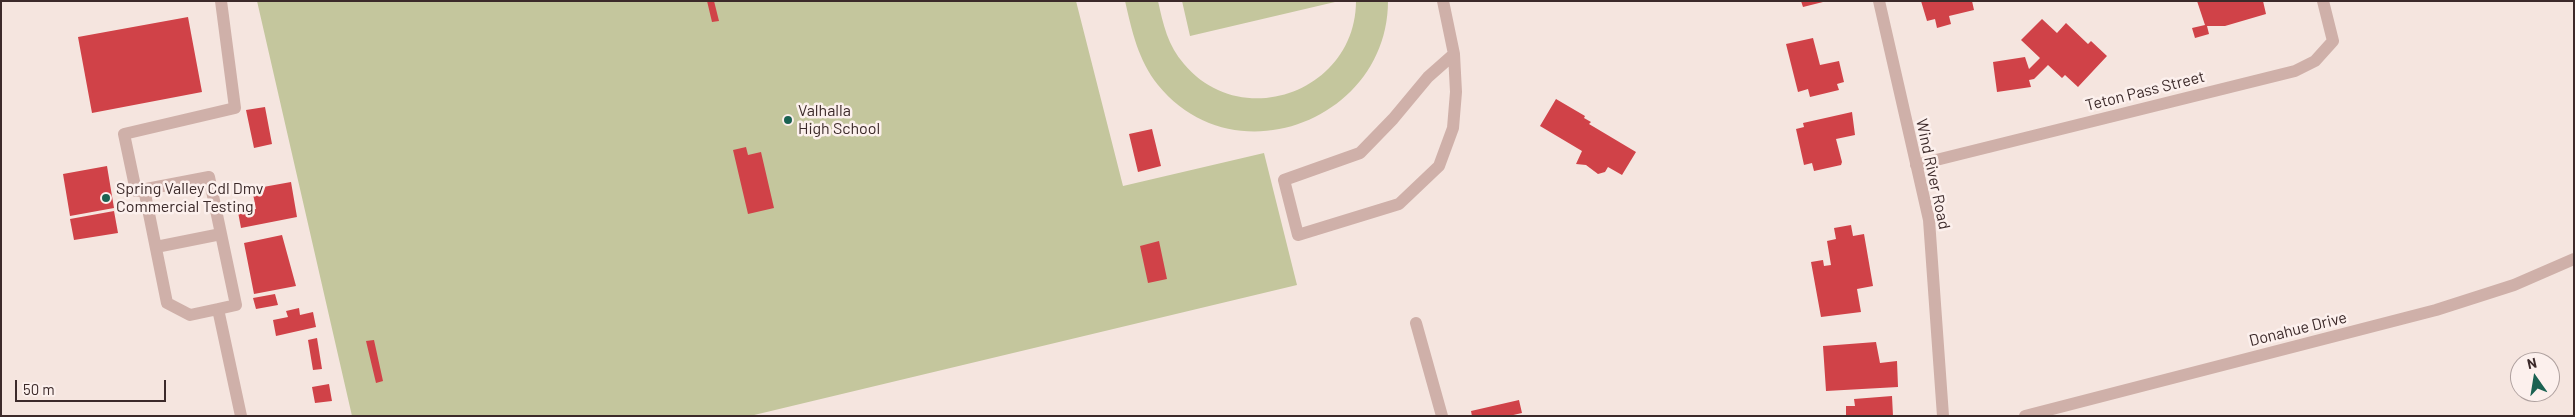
<!DOCTYPE html>
<html>
<head>
<meta charset="utf-8">
<style>
  body { margin:0 }
  #map { position:relative; width:2575px; height:417px; overflow:hidden; background:#f5e5df; font-family:Barlow,sans-serif }
  canvas { display:block }
  .frame { position:absolute; inset:0; border:2px solid #3c2a2a; pointer-events:none }
  .north { position:absolute; left:2510px; top:352px; width:50px; height:50px; box-sizing:border-box; background:#fcf0ed; border:1px solid #afa19f; border-radius:50%; rotate:347deg; font-size:14px; font-weight:700; line-height:20px; text-align:center; color:#3c2a2a }
  .north::after { content:''; display:block; margin:auto; width:18px; height:22px; background:#1b6252; clip-path:polygon(50% 0,100% 100%,50% 72%,0 100%) }
  .scale { position:absolute; left:15px; top:380px; width:151px; height:22px; box-sizing:border-box; border:2px solid #3c2a2a; border-top:0; padding-left:6px; font-size:15px; line-height:18px; white-space:nowrap; color:#3c2a2a; -webkit-text-stroke:4px #fcf0ed; paint-order:stroke }
</style>
</head>
<body>
<div id="map">
<canvas width="2575" height="417"></canvas>
<div class="frame"></div>
<div class="north">N</div>
<div class="scale">50 m</div>
</div>
<script>
const context = document.querySelector('canvas').getContext('2d');
context.lineJoin = 'round';
function paint(path, color) { context.fillStyle = color; context.fill(path, 'evenodd'); }
function stroke(path, color, width, dash) { context.strokeStyle = color; context.lineWidth = width; context.lineCap = dash ? 'butt' : 'round'; context.setLineDash(dash || []); context.stroke(path); }
function write(font, color, halo, rows, align = 'center') {
  context.font = font + ' Barlow,sans-serif'; context.lineWidth = 5; context.setLineDash([]); context.textBaseline = 'middle'; context.strokeStyle = halo; context.fillStyle = color; for (const [text, x, y, turn = 0] of rows) {
    context.save(); context.translate(x, y); context.rotate((+turn || 0) * Math.PI / 180); context.textAlign = isNaN(turn) ? turn : align; if (halo) context.strokeText(text, 0, 0); context.fillText(text, 0, 0); context.restore();
  }
}
const green = new Path2D(`
  M 257,1 L 1076,1 L 1123,186 L 1264,153 L 1297,285 L 750,416 L 352,416 Z
  M 1125,1 L 1158,1 C 1163,24 1168,46 1184,64 C 1242,133 1356,91 1356,1 L 1388,1 C 1388,120 1234,179 1158,85 C 1138,60 1132,31 1125,1 Z
  M 1182,1 L 1335,1 L 1335,2 L 1190,36 Z`);
const building = new Path2D(`
  M 707,1 L 714,1 L 719,21 L 712,22 Z
  M 1801,1 L 1823,1 L 1823,2 L 1803,7 Z
  M 1921,1 L 1972,1 L 1974,10 L 1949,16 L 1951,24 L 1937,28 L 1935,19 L 1927,21 Z
  M 2197,1 L 2263,1 L 2266,14 L 2225,26 L 2207,26 L 2209,34 L 2195,38 L 2192,28 L 2205,25 Z
  M 188,17 L 202,92 L 92,113 L 78,37 Z
  M 2042,19 L 2057,33 L 2066,23 L 2088,44 L 2091,41 L 2107,56 L 2078,87 L 2065,75 L 2062,78 L 2048,65 L 2034,79 L 2029,80 L 2031,87 L 1997,92 L 1993,62 L 2025,57 L 2029,69 L 2040,58 L 2021,40 Z
  M 1813,38 L 1820,65 L 1839,61 L 1844,82 L 1837,84 L 1839,90 L 1810,97 L 1808,89 L 1798,92 L 1786,44 Z
  M 1556,99 L 1585,116 L 1584,118 L 1591,122 L 1589,124 L 1636,152 L 1622,175 L 1608,167 L 1605,172 L 1598,174 L 1586,165 L 1576,164 L 1582,151 L 1540,126 Z
  M 265,107 L 272,144 L 254,148 L 246,110 Z
  M 1852,112 L 1855,135 L 1836,139 L 1842,162 L 1841,165 L 1814,171 L 1812,163 L 1804,165 L 1796,129 L 1804,127 L 1803,123 Z
  M 1152,129 L 1161,166 L 1138,172 L 1129,134 Z
  M 746,147 L 748,155 L 761,152 L 774,208 L 748,214 L 733,150 Z
  M 107,166 L 114,208 L 70,216 L 63,174 Z
  M 291,182 L 297,217 L 241,228 L 238,212 L 256,209 L 252,189 Z
  M 114,211 L 118,233 L 74,240 L 70,219 Z
  M 1851,225 L 1853,236 L 1864,234 L 1873,286 L 1857,289 L 1861,312 L 1821,317 L 1811,262 L 1823,260 L 1824,266 L 1831,265 L 1827,241 L 1836,239 L 1834,228 Z
  M 282,235 L 296,286 L 254,294 L 244,243 Z
  M 1159,241 L 1167,279 L 1148,283 L 1140,246 Z
  M 275,294 L 278,305 L 256,309 L 253,298 Z
  M 299,308 L 300,315 L 313,312 L 316,327 L 276,336 L 273,320 L 288,317 L 286,311 Z
  M 317,338 L 322,369 L 313,370 L 308,340 Z
  M 374,340 L 383,381 L 376,383 L 366,341 Z
  M 1876,342 L 1880,363 L 1897,361 L 1898,387 L 1826,391 L 1823,346 Z
  M 329,384 L 332,401 L 315,403 L 312,387 Z
  M 1892,396 L 1893,416 L 1846,416 L 1846,406 L 1855,406 L 1854,399 Z
  M 1519,400 L 1522,413 L 1509,416 L 1472,416 L 1471,411 Z`);
const minor = new Path2D(`
  M 221,1 L 235,108 L 124,134 L 136,191 L 209,177 L 236,305 L 218,309 L 241,416
  M 1443,1 L 1454,54 L 1456,92 L 1453,128 L 1439,166 L 1399,204 L 1298,235 L 1284,180 L 1360,153 L 1393,119 L 1428,77 L 1454,54
  M 1879,1 L 1929,220 L 1943,416
  M 1916,165 L 2295,71 L 2315,61 L 2333,41 L 2323,1
  M 144,189 L 167,303 L 190,315 L 218,309
  M 156,247 L 221,234
  M 1416,323 L 1442,416
  M 2025,416 L 2436,310 L 2514,285 L 2574,259`);
const markers = [
  [788,120,5,"#1b6252"],
  [106,198,5,"#1b6252"]
];
const streetNames = [
  ["Teton Pass Street",2145,91,-14],
  ["Wind River Road",1933,174,78],
  ["Donahue Drive",2298,329,-14]
];
const poiNames = [
  ["Valhalla",798,111],
  ["High School",798,129],
  ["Spring Valley Cdl Dmv",116,189],
  ["Commercial Testing",116,207]
];
paint(green, '#c4c69d');
paint(building, '#d04248');
stroke(minor, '#cfb0a9', 12);
for (const [x, y, r, color] of markers) { const dot = new Path2D(); dot.arc(x, y, r, 0, 2 * Math.PI); context.fillStyle = color; context.fill(dot); stroke(dot, '#fcf0ed', 2); }
write('16px', '#3c2a2a', '#fcf0ed', streetNames);
write('16px', '#3c2a2a', '#fcf0ed', poiNames, 'left');
</script>
</body>
</html>
